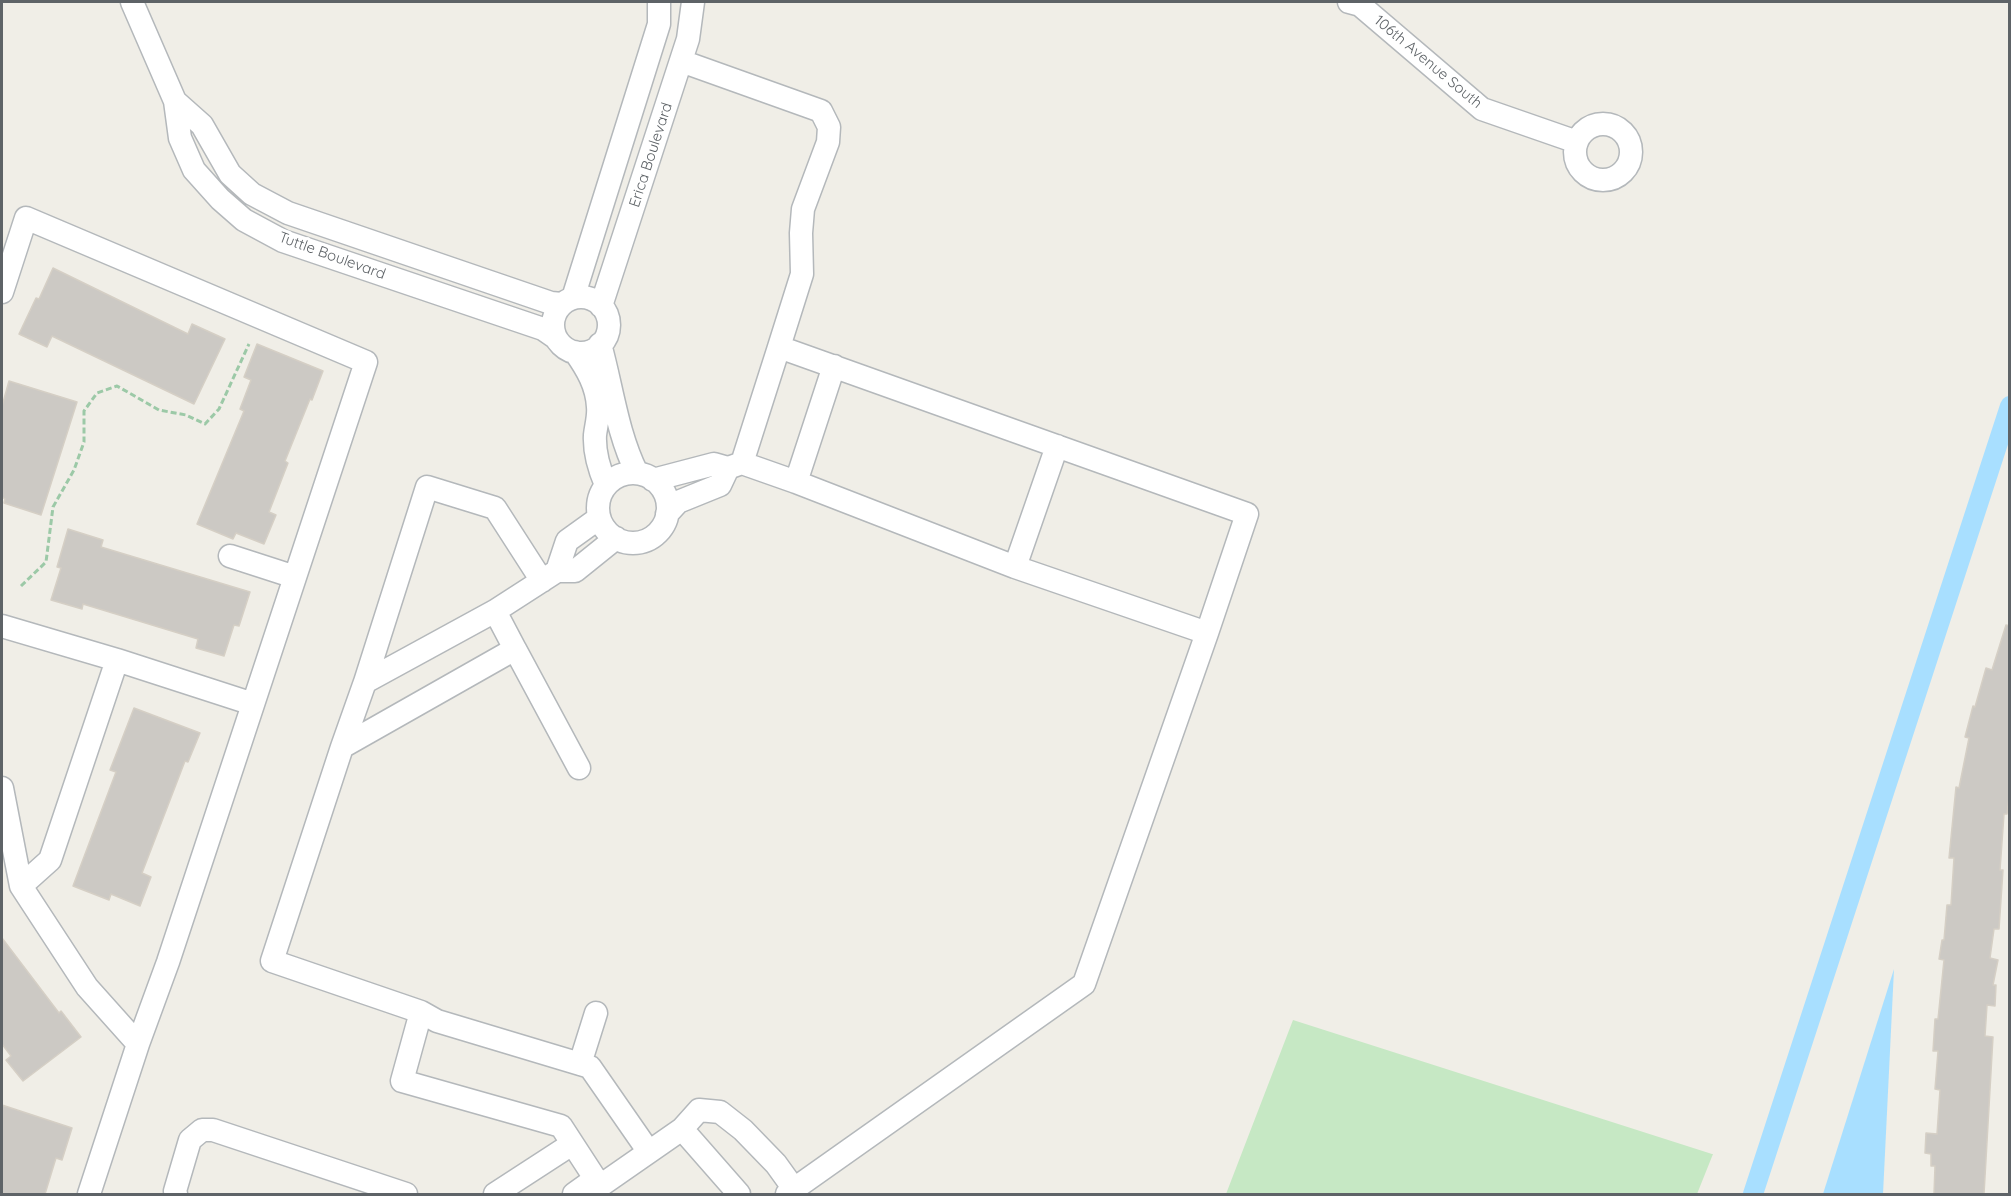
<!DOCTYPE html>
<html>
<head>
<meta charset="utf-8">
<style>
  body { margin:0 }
  #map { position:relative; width:2011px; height:1196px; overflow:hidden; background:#f0eee7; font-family:Quicksand,sans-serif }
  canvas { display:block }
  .frame { position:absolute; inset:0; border:3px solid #5e6367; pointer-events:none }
</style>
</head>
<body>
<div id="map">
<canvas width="2011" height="1196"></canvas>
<div class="frame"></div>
</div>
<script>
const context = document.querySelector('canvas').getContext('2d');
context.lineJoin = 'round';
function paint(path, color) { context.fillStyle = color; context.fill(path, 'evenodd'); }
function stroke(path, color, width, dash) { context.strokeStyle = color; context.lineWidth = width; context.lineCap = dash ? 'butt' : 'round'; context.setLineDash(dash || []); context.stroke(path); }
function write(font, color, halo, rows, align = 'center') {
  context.font = font + ' Quicksand,sans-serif'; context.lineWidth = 6; context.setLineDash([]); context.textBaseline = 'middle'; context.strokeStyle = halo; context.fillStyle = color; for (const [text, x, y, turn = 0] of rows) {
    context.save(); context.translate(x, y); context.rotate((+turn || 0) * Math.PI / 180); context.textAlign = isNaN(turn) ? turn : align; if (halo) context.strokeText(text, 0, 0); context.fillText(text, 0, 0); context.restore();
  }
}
const green = new Path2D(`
  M 1293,1020 L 1712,1154 L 1713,1154 L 1697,1194 L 1226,1194 Z`);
const water = new Path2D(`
  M 1894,969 L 1883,1194 L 1823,1194 Z`);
const canal = new Path2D(`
  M 1753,1194 L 2010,406`);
const building = new Path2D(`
  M 53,268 L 188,334 L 192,324 L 225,339 L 194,404 L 52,336 L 47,347 L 19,334 L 36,298 L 39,299 Z
  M 257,344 L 323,371 L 312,400 L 310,399 L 285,461 L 288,463 L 269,512 L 276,515 L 264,544 L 236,533 L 233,539 L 197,524 L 244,411 L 240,409 L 251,380 L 244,377 Z
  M 9,381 L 77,402 L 41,515 L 4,503 L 5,499 L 2,497 L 2,406 Z
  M 68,529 L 103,540 L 101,547 L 250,592 L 239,626 L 234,625 L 224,656 L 196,648 L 198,639 L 83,604 L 82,609 L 51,600 L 61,568 L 57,567 Z
  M 2006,625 L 2010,626 L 2010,790 L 2007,814 L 2004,814 L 2000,870 L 2003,870 L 1999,929 L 1994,929 L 1990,958 L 1998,960 L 1993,985 L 1996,985 L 1995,1006 L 1987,1005 L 1985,1036 L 1993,1037 L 1984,1194 L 1934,1194 L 1935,1166 L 1931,1166 L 1931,1154 L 1925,1153 L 1926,1133 L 1937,1134 L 1940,1090 L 1935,1089 L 1938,1051 L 1933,1051 L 1935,1019 L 1938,1019 L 1944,960 L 1939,959 L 1942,940 L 1944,940 L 1947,905 L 1951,905 L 1954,858 L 1949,858 L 1956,787 L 1959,788 L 1969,738 L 1965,737 L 1973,706 L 1975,707 L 1986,668 L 1992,670 Z
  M 134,708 L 200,733 L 188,762 L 185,761 L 142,873 L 151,877 L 140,906 L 111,894 L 109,900 L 73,886 L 116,772 L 110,770 Z
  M 2,938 L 59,1013 L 61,1011 L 81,1037 L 23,1081 L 6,1060 L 11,1056 L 2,1044 Z
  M 2,1105 L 72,1128 L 62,1160 L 56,1158 L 45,1194 L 2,1194 Z`);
const path = new Path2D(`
  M 21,586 L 46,562 L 53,507 L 74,470 L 84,442 L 84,411 L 97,393 L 117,386 L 159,410 L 186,415 L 205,424 L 219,409 L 249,344`);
const minor = new Path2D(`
  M 132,2 L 175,101 L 180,138 L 194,170 L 220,199 L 244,220 L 283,241 L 543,329 L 556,338
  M 1349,2 L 1360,5 L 1482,109 L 1577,142
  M 681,61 L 821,111 L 829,127 L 828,142 L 803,209 L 801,233 L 802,274 L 779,347
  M 175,101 L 202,125 L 230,174 L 252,194 L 288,213 L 551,303 L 562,304
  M1575 152a28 28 0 1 1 56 0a28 28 0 1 1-56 0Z
  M 2,292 L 26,218 L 366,362 L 168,962 L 138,1044
  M553 325a28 28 0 1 1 56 0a28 28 0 1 1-56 0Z
  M 573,298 L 659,24 L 659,2
  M 601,306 L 688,39 L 693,2
  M 600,344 C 612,387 617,433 637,473
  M 575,352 C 587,369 597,386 598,407 C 599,416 596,426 595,435 C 594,453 599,469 606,485
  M598 508a35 35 0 1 1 70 0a35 35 0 1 1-70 0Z
  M 653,480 L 714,464 L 728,468 L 742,463
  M 796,482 L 834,366
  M 667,514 L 678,502 L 720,485 L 728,468
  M 230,556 L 295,577
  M 1015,567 L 1057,446
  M 557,571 L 567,541 L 599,518
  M 495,611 L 515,649 L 342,747 L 365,682 L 495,611 L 557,571 L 575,571 L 616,538
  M 2,626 L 117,660
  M 515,649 L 579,768
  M 365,682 L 427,487 L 495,508 L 542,581
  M 342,747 L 272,961 L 421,1012 L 402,1081 L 561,1126 L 600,1186 L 682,1129 L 739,1194
  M 2,788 L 21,886 L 87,987 L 138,1044 L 89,1194
  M 21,886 L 50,860 L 117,660 L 253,704
  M 421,1012 L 437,1021 L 590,1067 L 649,1152
  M 580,1064 L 596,1013
  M 682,1129 L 699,1110 L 720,1112 L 743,1130 L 776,1164 L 794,1189
  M 176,1194 L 175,1191 L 190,1140 L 202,1130 L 213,1130 L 406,1194
  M 495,1194 L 572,1144
  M 574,1194 L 595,1179
  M 787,1194 L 1084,984 L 1207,633 L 1247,514 L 779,347 L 742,463 L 796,482 L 1015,567 L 1207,633`);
const streetNames = [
  ["106th Avenue South",1428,62,40],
  ["Erica Boulevard",651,155,-72],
  ["Tuttle Boulevard",332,256,20]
];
paint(green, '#c6e8c4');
paint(water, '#a8dfff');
stroke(canal, '#a8dfff', 20);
paint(building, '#ccc9c4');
stroke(building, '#d5cfc5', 1.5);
stroke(minor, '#b4b8bb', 25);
stroke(path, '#9cc9a7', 3, [6, 3]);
stroke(minor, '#fff', 22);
write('15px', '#5e6367', '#fff', streetNames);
</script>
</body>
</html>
